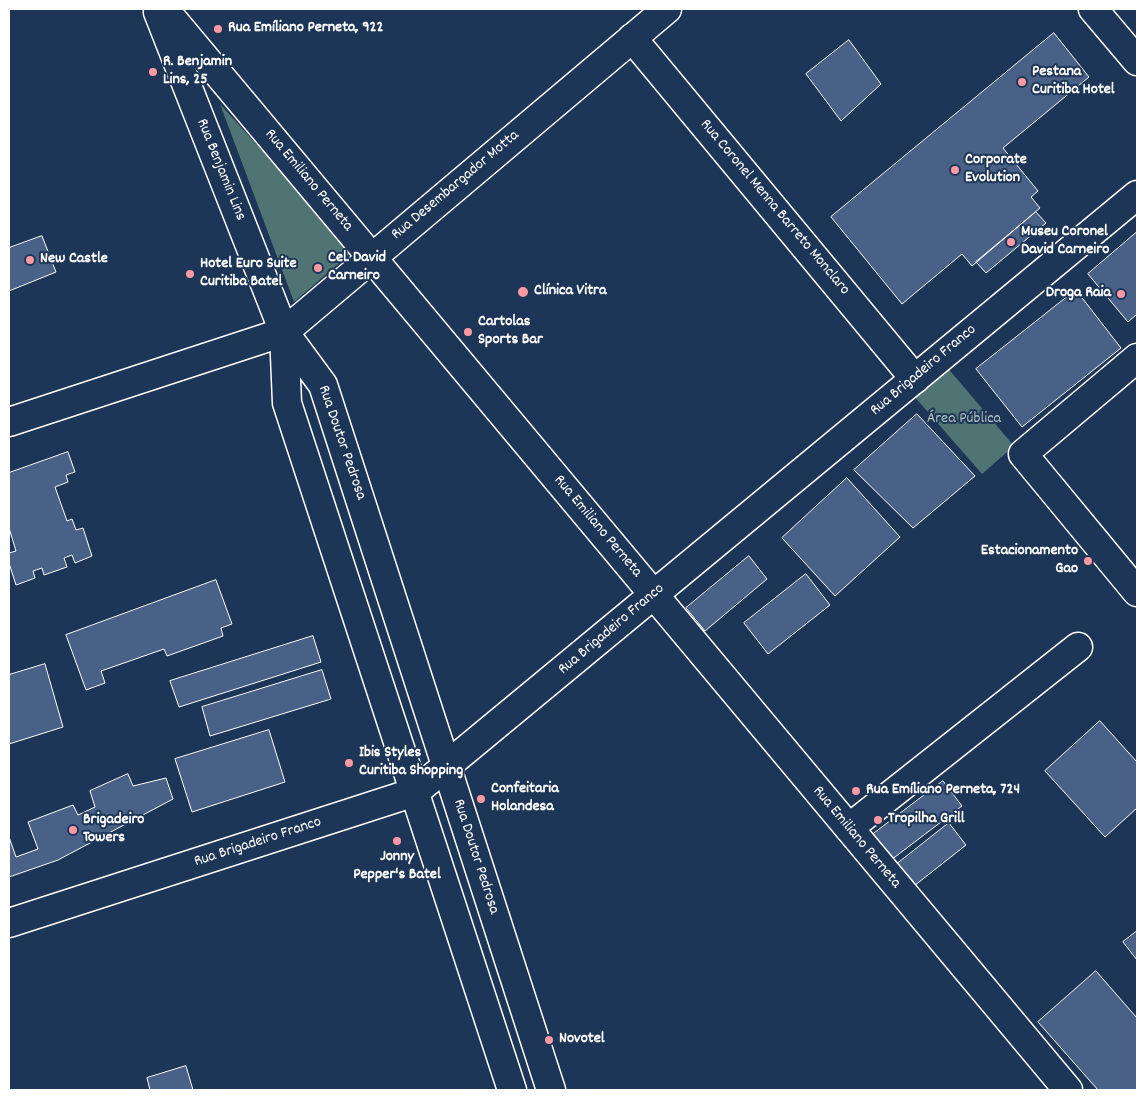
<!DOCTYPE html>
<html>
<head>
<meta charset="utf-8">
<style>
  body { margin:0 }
  #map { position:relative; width:1146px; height:1099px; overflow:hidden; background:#1d3557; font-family:Dekko,sans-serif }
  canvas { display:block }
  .frame { position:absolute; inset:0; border:10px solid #fff; pointer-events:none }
</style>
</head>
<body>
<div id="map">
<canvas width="1146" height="1099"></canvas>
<div class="frame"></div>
</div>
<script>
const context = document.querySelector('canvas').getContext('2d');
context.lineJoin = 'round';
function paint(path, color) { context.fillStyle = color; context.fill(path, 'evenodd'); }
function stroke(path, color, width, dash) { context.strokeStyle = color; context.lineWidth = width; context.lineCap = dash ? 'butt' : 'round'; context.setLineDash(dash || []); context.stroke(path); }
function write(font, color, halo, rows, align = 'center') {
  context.font = font + ' Dekko,sans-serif'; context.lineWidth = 4; context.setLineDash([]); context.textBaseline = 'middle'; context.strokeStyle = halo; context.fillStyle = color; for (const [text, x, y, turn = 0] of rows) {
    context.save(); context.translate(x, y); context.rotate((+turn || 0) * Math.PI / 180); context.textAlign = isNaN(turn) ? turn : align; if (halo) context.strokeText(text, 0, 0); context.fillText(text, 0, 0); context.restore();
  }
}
const green = new Path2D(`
  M 220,104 L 353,251 L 294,302 Z
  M 946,366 L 1014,446 L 982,474 L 913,395 Z`);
const building = new Path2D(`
  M 1054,33 L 1089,77 L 1003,148 L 1038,191 L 1031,197 L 1040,208 L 972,266 L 962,254 L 902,304 L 831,217 Z
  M 849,40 L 881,84 L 841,121 L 806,74 Z
  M 1036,212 L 1046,223 L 986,273 L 976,262 Z
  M 1137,232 L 1137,314 L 1128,322 L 1088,274 Z
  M 42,236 L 56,272 L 9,291 L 9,248 Z
  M 1076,290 L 1121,348 L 1022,427 L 976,369 Z
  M 917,414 L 975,476 L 913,528 L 854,470 Z
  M 68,452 L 75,472 L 66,475 L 68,482 L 55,487 L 67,521 L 72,519 L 76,530 L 83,528 L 92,556 L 75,563 L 72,555 L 64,558 L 67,567 L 44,575 L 42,568 L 33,571 L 35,578 L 16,585 L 9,563 L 9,553 L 16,551 L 9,528 L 9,473 Z
  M 847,478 L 900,537 L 835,596 L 782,538 Z
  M 749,556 L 767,579 L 705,631 L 686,608 Z
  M 806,574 L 830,605 L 768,654 L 744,623 Z
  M 216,580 L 232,624 L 221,628 L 223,636 L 167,656 L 164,649 L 101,671 L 105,683 L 86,690 L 66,635 Z
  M 313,636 L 321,662 L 179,707 L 170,681 Z
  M 45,664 L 63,727 L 9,744 L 9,675 Z
  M 322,670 L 331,699 L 210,736 L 202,707 Z
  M 1100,721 L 1137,762 L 1137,808 L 1105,837 L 1045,771 Z
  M 269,730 L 285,782 L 192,812 L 175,759 Z
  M 128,774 L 133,786 L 166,778 L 173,799 L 58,860 L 9,877 L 9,837 L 16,857 L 38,849 L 28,822 L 73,805 L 78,815 L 95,807 L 90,791 Z
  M 943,781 L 962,806 L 891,860 L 872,835 Z
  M 949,823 L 966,845 L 914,886 L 897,864 Z
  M 1137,931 L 1137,960 L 1123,942 Z
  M 1096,971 L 1137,1018 L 1137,1090 L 1098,1090 L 1038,1022 Z
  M 186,1066 L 193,1090 L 150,1090 L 147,1078 Z`);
const minor = new Path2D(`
  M 1093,9 L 1137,61
  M 632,38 L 915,379
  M 1137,358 L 1023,454 L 1137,592
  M 849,828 L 1078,647`);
const major = new Path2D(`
  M 164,9 L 1068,1090
  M 158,12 L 284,332 L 323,385 L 551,1090
  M 284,332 L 287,403 L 512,1090
  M 9,422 L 284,332 L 667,9
  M 9,923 L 415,792 L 1137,195`);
const markers = [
  [218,29,5,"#ff9aa2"],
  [153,72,5,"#ff9aa2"],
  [1022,82,5,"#ff9aa2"],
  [955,170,5,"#ff9aa2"],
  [1011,242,5,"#ff9aa2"],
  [30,260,5,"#ff9aa2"],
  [318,268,5,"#ff9aa2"],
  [190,274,5,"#ff9aa2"],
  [523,292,6,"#ff9aa2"],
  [1121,294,5,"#ff9aa2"],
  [468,332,5,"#ff9aa2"],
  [1088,561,5,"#ff9aa2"],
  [349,763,5,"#ff9aa2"],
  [856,791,5,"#ff9aa2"],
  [481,799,5,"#ff9aa2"],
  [878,820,5,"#ff9aa2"],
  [73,830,5,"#ff9aa2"],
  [397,841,5,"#ff9aa2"],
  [549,1040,5,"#ff9aa2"]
];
const poiNames = [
  ["Rua Emíliano Perneta, 922",228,29],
  ["R. Benjamin",163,63],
  ["Lins, 25",163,81],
  ["Pestana",1032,73],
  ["Curitiba Hotel",1032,91],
  ["Corporate",965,161],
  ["Evolution",965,179],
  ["Museu Coronel",1021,233],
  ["David Carneiro",1021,251],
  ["Cel. David",328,259],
  ["Carneiro",328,277],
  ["New Castle",40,260],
  ["Hotel Euro Suite",200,265],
  ["Curitiba Batel",200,283],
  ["Clínica Vitra",534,292],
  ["Droga Raia",1111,294,"right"],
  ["Cartolas",478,323],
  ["Sports Bar",478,341],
  ["Estacionamento",1078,552,"right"],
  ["Gao",1078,570,"right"],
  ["Ibis Styles",359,754],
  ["Curitiba Shopping",359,772],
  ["Confeitaria",491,790],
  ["Holandesa",491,808],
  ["Rua Emíliano Perneta, 724",866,791],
  ["Tropilha Grill",888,820],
  ["Brigadeiro",83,821],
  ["Towers",83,839],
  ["Jonny",397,858,"center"],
  ["Pepper's Batel",397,876,"center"],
  ["Novotel",559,1040]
];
const streetNames = [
  ["Rua Benjamin Lins",220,170,68],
  ["Rua Emiliano Perneta",308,181,50],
  ["Rua Desembargador Motta",456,186,-40],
  ["Rua Coronel Menna Barreto Monclaro",774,208,50],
  ["Rua Brigadeiro Franco",924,371,-40],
  ["Rua Doutor Pedrosa",341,443,71],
  ["Rua Emiliano Perneta",597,527,50],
  ["Rua Brigadeiro Franco",612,630,-40],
  ["Rua Emiliano Perneta",856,838,50],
  ["Rua Brigadeiro Franco",258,843,-18],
  ["Rua Doutor Pedrosa",475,857,72]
];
const parkNames = [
  ["Área Pública",964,420]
];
paint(green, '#507373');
paint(building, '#496187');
stroke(building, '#fff', 1);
stroke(minor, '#fff', 31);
stroke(major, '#fff', 31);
stroke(minor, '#1d3557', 28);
stroke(major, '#1d3557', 28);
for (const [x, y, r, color] of markers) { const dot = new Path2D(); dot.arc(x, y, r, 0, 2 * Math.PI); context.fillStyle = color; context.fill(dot); stroke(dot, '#1d3557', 2); }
write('bold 16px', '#fff', '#1d3557', poiNames, 'left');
write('16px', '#fff', '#1d3557', streetNames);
write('16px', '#b0c0c0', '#1d3557', parkNames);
</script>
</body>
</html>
